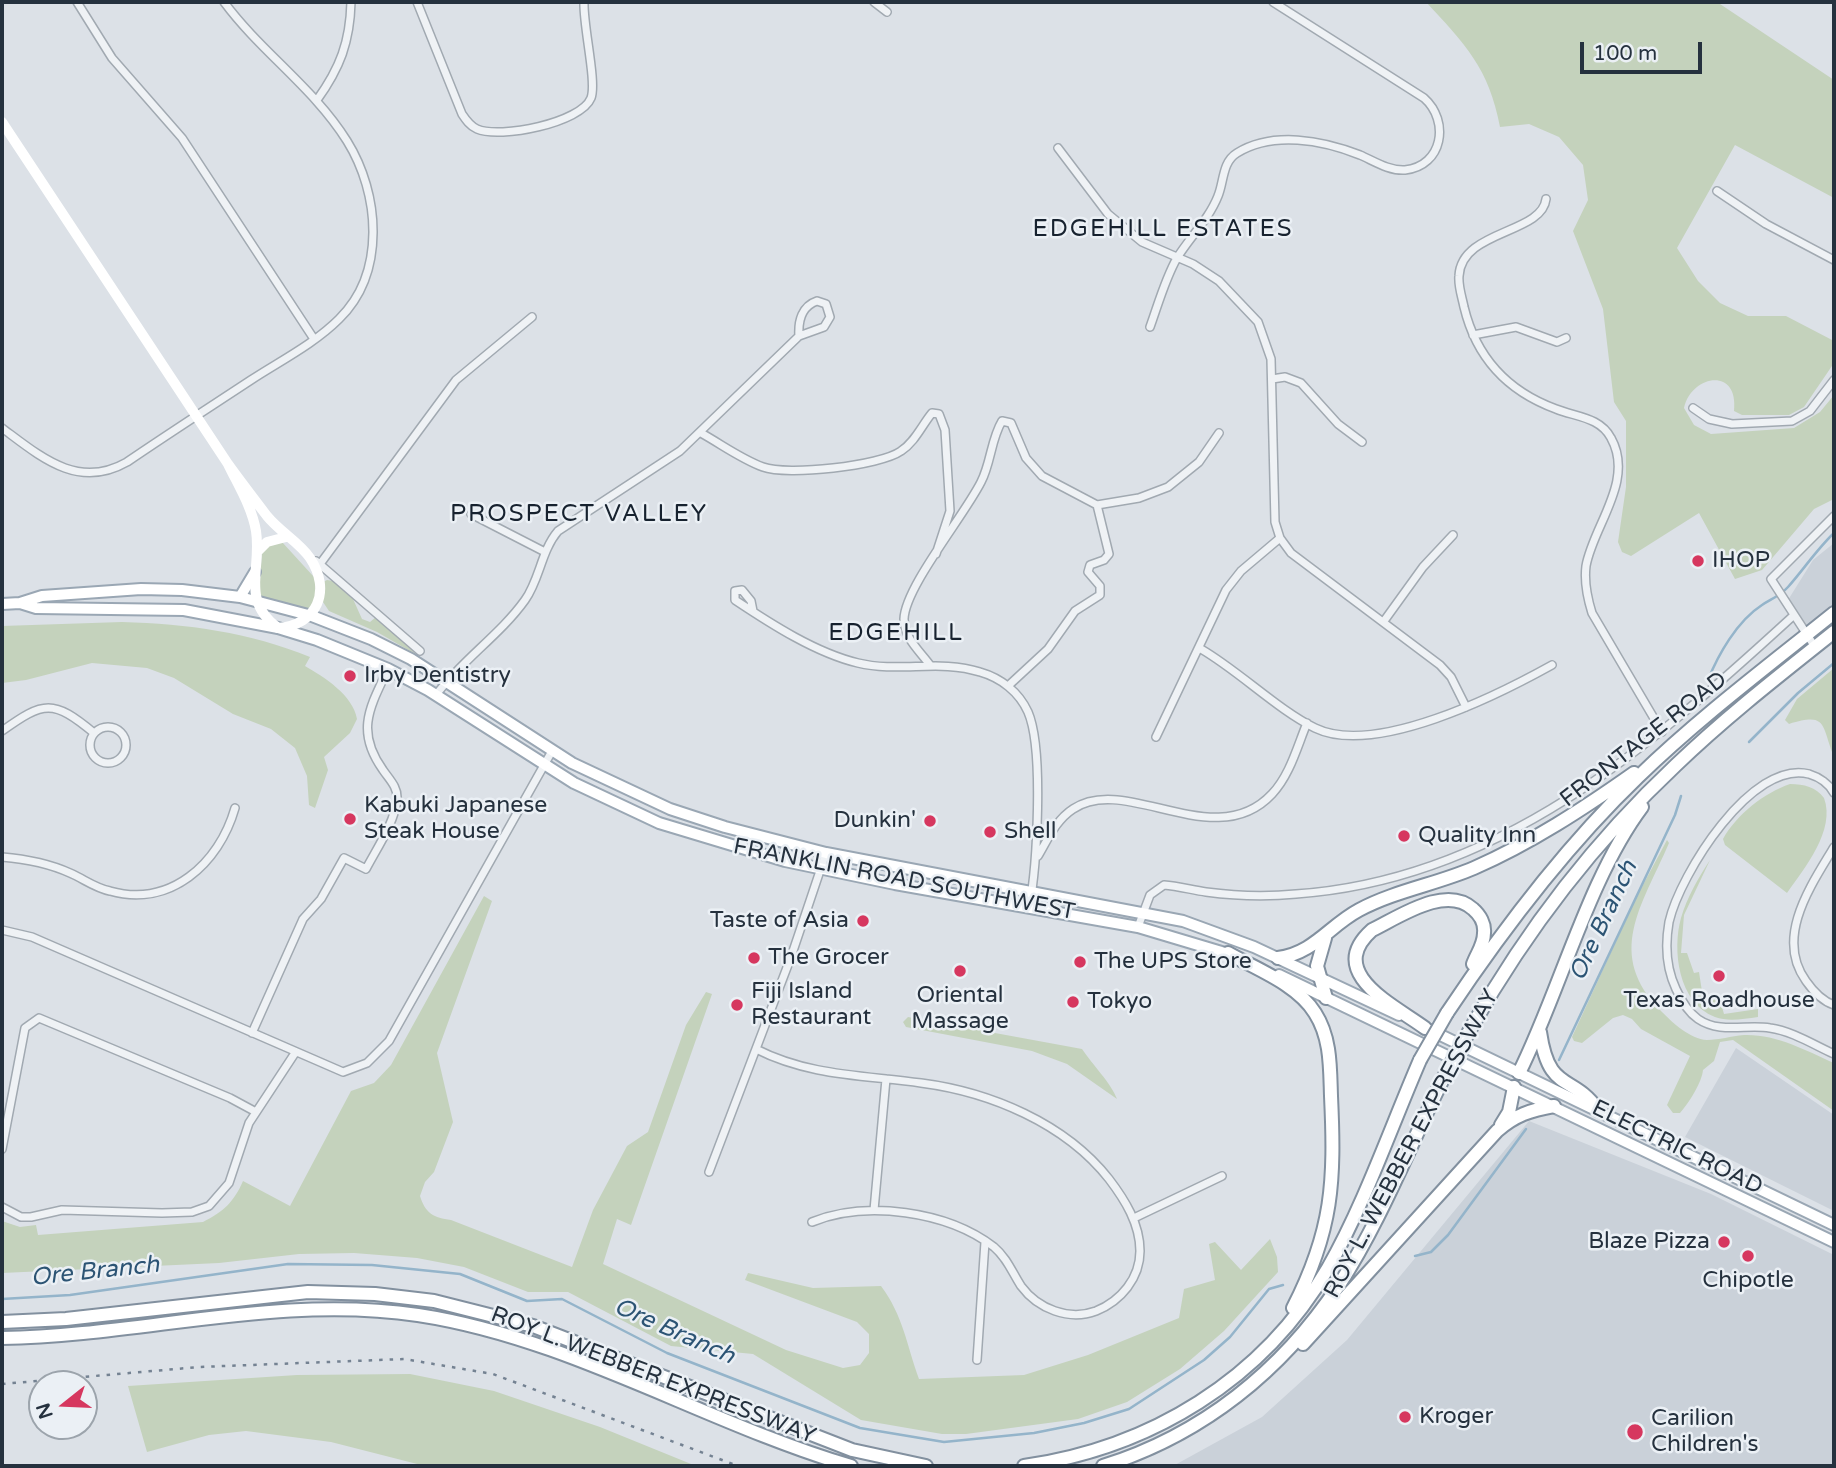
<!DOCTYPE html>
<html>
<head>
<meta charset="utf-8">
<style>
  body { margin:0 }
  #map { position:relative; width:1836px; height:1468px; overflow:hidden; background:#dce1e7; font-family:"Varela Round",sans-serif }
  canvas { display:block }
  .frame { position:absolute; inset:0; border:4px solid #25313e; pointer-events:none }
  .north { position:absolute; left:28px; top:1370px; width:70px; height:70px; box-sizing:border-box; background:#ebf0f5; border:2px solid #9ca4ac; border-radius:50%; rotate:252deg; font-size:19px; font-weight:700; line-height:28px; text-align:center; color:#25313e }
  .north::after { content:''; display:block; margin:auto; width:24px; height:32px; background:#d6375f; clip-path:polygon(50% 0,100% 100%,50% 72%,0 100%) }
  .scale { position:absolute; left:1580px; top:42px; width:122px; height:32px; box-sizing:border-box; border:4px solid #25313e; border-top:0; padding-left:9px; font-size:21px; line-height:24px; white-space:nowrap; color:#25313e; -webkit-text-stroke:5px #ebf0f5; paint-order:stroke }
</style>
</head>
<body>
<div id="map">
<canvas width="1836" height="1468"></canvas>
<div class="frame"></div>
<div class="north">N</div>
<div class="scale">100 m</div>
</div>
<script>
const context = document.querySelector('canvas').getContext('2d');
context.lineJoin = 'round';
function paint(path, color) { context.fillStyle = color; context.fill(path, 'evenodd'); }
function stroke(path, color, width, dash) { context.strokeStyle = color; context.lineWidth = width; context.lineCap = dash ? 'butt' : 'round'; context.setLineDash(dash || []); context.stroke(path); }
function write(font, color, halo, rows, align = 'center') {
  context.font = font + ' "Varela Round",sans-serif'; context.lineWidth = 5; context.setLineDash([]); context.textBaseline = 'middle'; context.strokeStyle = halo; context.fillStyle = color; for (const [text, x, y, turn = 0] of rows) {
    context.save(); context.translate(x, y); context.rotate((+turn || 0) * Math.PI / 180); context.textAlign = isNaN(turn) ? turn : align; if (halo) context.strokeText(text, 0, 0); context.fillText(text, 0, 0); context.restore();
  }
}
const built = new Path2D(`
  M 1834,543 L 1834,606 L 1807,628 L 1788,600 L 1813,560 Z
  M 1736,1048 L 1834,1115 L 1834,1211 L 1685,1137 Z
  M 1529,1121 L 1711,1194 L 1834,1255 L 1834,1466 L 1173,1466 L 1262,1417 L 1347,1340 Z`);
const green = new Path2D(`
  M 1426,2 L 1717,2 L 1834,80 L 1834,198 L 1735,145 L 1677,248 L 1698,281 L 1720,303 L 1748,316 L 1786,316 L 1834,341 L 1834,363 L 1804,407 L 1789,415 L 1742,415 L 1734,411 C 1739,366 1691,375 1684,408 L 1694,425 L 1711,434 L 1794,428 L 1820,412 L 1834,395 L 1834,499 L 1814,509 L 1762,570 L 1735,579 L 1699,513 L 1631,556 L 1622,552 L 1618,542 L 1626,487 L 1626,421 L 1614,402 L 1603,309 L 1573,231 L 1588,200 L 1583,165 L 1559,137 L 1529,124 L 1500,127 C 1489,68 1465,44 1426,2 Z
  M 282,542 L 314,577 L 318,591 L 312,610 L 259,596 L 262,552 L 265,546 Z
  M 327,580 L 333,581 L 353,599 L 362,619 L 370,622 L 376,617 L 417,655 L 377,632 L 329,611 L 323,602 L 323,582 Z
  M 122,622 C 188,624 249,632 310,657 L 305,666 C 324,677 353,695 357,719 L 350,733 L 324,757 L 328,770 L 315,808 L 309,805 L 307,776 L 295,748 L 271,729 L 233,714 L 174,678 L 147,668 L 92,663 L 26,680 L 2,683 L 2,626 Z
  M 1834,668 L 1834,757 C 1821,725 1828,712 1789,724 L 1785,720 L 1797,699 Z
  M 1790,784 C 1804,784 1816,787 1824,798 C 1836,830 1804,869 1787,893 L 1725,845 L 1723,839 C 1737,814 1764,793 1790,784 Z
  M 1667,840 L 1669,843 C 1642,906 1604,954 1662,1012 C 1673,1023 1690,1039 1707,1040 C 1719,1040 1731,1036 1744,1035 C 1776,1034 1805,1050 1834,1063 L 1834,1111 L 1733,1040 L 1720,1042 L 1714,1061 L 1703,1070 C 1702,1082 1689,1103 1680,1113 L 1673,1113 L 1667,1105 L 1690,1056 L 1641,1029 L 1632,1019 L 1623,1015 L 1613,1018 L 1582,1043 L 1574,1041 L 1572,1037 L 1636,898 Z
  M 1710,860 L 1684,915 L 1681,953 L 1687,953 L 1694,973 L 1699,972 L 1703,998 L 1715,996 L 1716,1000 L 1720,1000 L 1724,1014 L 1758,1009 L 1758,1017 C 1743,1019 1728,1022 1715,1017 C 1678,1003 1672,950 1681,918 C 1687,897 1699,877 1710,860 Z
  M 484,896 L 492,901 L 437,1053 L 453,1122 L 434,1172 L 425,1182 L 420,1196 C 425,1213 434,1218 451,1220 L 572,1267 L 593,1210 L 627,1146 L 648,1132 L 686,1025 L 706,992 L 712,994 L 631,1225 L 617,1219 L 603,1264 L 786,1350 L 843,1368 L 860,1365 L 869,1353 L 869,1334 L 857,1322 L 745,1280 L 748,1273 L 813,1288 L 881,1286 C 903,1315 907,1346 919,1379 L 1024,1375 L 1088,1355 L 1179,1318 L 1184,1289 L 1215,1280 L 1209,1244 L 1215,1242 L 1241,1270 L 1270,1239 L 1277,1257 L 1278,1272 L 1224,1331 L 1180,1369 L 1127,1402 L 1078,1419 L 966,1434 L 942,1434 L 861,1420 L 753,1354 L 671,1346 L 568,1292 L 528,1292 L 464,1267 L 417,1258 L 354,1253 L 299,1254 L 219,1263 L 2,1273 L 2,1221 L 20,1227 L 36,1225 L 38,1235 L 203,1222 C 223,1212 234,1202 243,1181 L 290,1206 L 351,1091 L 374,1083 L 391,1065 Z
  M 908,1017 L 1082,1049 C 1092,1064 1111,1083 1117,1099 L 1067,1064 L 1032,1051 L 906,1027 L 903,1022 Z
  M 410,1374 L 494,1391 L 600,1427 L 696,1466 L 425,1466 L 331,1442 L 246,1431 L 209,1435 L 147,1452 L 128,1386 L 297,1375 Z`);
const stream = new Path2D(`
  M 1708,680 C 1718,655 1737,621 1762,605 C 1771,599 1780,596 1788,587 C 1804,569 1817,549 1834,533
  M 1749,742 L 1798,693 L 1834,663
  M 1559,1060 L 1675,815 L 1681,796
  M 1415,1256 L 1431,1252 L 1448,1235 L 1526,1129
  M 2,1299 L 70,1295 L 288,1264 L 372,1265 L 460,1274 L 527,1301 L 562,1299 L 667,1353 L 860,1428 L 944,1442 L 1034,1433 L 1084,1423 L 1129,1409 L 1204,1360 L 1230,1337 L 1269,1289 L 1283,1285`);
const street = new Path2D(`
  M 77,2 L 112,58 L 182,138 L 314,339
  M 417,2 L 462,114 C 466,120 470,126 477,129 C 500,139 581,123 591,98 C 597,82 583,26 584,2
  M 874,2 L 887,12
  M 317,100 C 340,68 350,42 351,2
  M 1058,148 L 1108,214 L 1142,242 L 1193,264 L 1219,281 L 1258,322 L 1271,359 L 1275,522 L 1280,538 L 1291,553 L 1440,665 L 1451,677 L 1466,707
  M 1717,191 L 1766,224 L 1834,260
  M 1546,199 C 1542,234 1461,230 1459,276 C 1458,286 1462,297 1464,307 C 1476,357 1507,391 1556,409 C 1576,417 1600,417 1611,438 C 1635,481 1593,526 1586,566 C 1584,582 1587,597 1592,613 L 1662,732
  M 1150,327 C 1158,305 1165,279 1177,258 C 1190,237 1209,219 1218,196 C 1224,182 1222,162 1237,153 C 1273,131 1322,140 1360,155 C 1374,161 1389,171 1405,170 C 1443,166 1450,121 1424,98 L 1273,2
  M 1473,335 L 1516,327 L 1557,342 L 1566,338
  M 1272,379 L 1285,377 L 1301,383 L 1338,424 L 1362,442
  M 1693,408 L 1709,419 L 1732,424 L 1792,421 L 1810,411 L 1834,380
  M 2,428 C 41,457 78,490 127,462 C 168,434 210,407 251,380 C 280,361 314,344 339,319 C 386,273 380,194 347,141 C 314,88 261,52 224,2
  M 701,433 C 721,444 741,459 763,467 C 787,476 880,466 901,451 C 915,442 922,425 932,413 L 939,414 L 945,430 L 950,511 L 936,554
  M 471,514 L 545,552
  M 316,561 L 420,651
  M 320,564 L 456,380 L 532,317
  M 753,611 L 751,601 L 742,590 L 735,591 L 735,600 C 771,624 816,653 858,663 C 899,673 940,659 980,672 C 1001,678 1019,692 1028,712 C 1044,749 1037,867 1029,908
  M 1384,621 L 1423,567 L 1453,535
  M 1815,647 L 1771,579 L 1834,516
  M 1201,649 C 1239,671 1278,710 1315,728 C 1375,757 1498,695 1552,665
  M 930,665 C 919,650 904,638 904,619 C 905,587 964,516 981,482 C 991,463 991,439 1002,421 L 1011,423 L 1026,458 L 1042,476 L 1097,505 L 1139,498 L 1168,487 L 1199,462 L 1219,433
  M 1008,686 L 1048,649 L 1075,611 L 1100,595 L 1100,586 L 1088,572 L 1090,565 L 1104,560 L 1109,554 L 1097,505
  M 436,695 C 462,660 500,635 525,600 C 540,579 541,551 558,531 L 680,451 L 799,336 L 824,327 L 830,317 L 826,304 L 817,301 C 802,306 798,321 799,336
  M90 745a18 18 0 1 1 36 0a18 18 0 1 1-36 0Z
  M 2,731 C 44,701 53,699 94,733
  M 1156,737 L 1226,590 L 1241,571 L 1280,538
  M 1834,793 C 1829,784 1819,777 1809,774 C 1752,759 1680,874 1669,922 C 1665,945 1666,968 1676,989 C 1681,1000 1688,1012 1698,1019 C 1720,1034 1746,1024 1770,1028 C 1792,1031 1814,1045 1834,1054
  M 1834,847 C 1812,884 1774,937 1806,981 C 1813,991 1822,1001 1834,1005
  M 1038,856 C 1048,839 1056,820 1073,809 C 1126,773 1215,855 1272,794 C 1290,775 1297,747 1307,723
  M 2,857 C 26,859 48,863 70,873 C 84,879 95,888 110,891 C 170,908 219,864 235,808
  M 1138,927 L 1150,895 L 1164,885 C 1178,886 1192,890 1206,892 C 1236,896 1266,897 1296,894 C 1499,880 1650,747 1793,616
  M 2,930 L 32,937 L 343,1072 L 367,1063 L 389,1041 L 552,751
  M 252,1033 L 303,919 L 321,899 L 344,858 L 366,869 C 377,848 395,822 397,799 C 398,787 389,779 383,770 C 355,731 370,707 388,669
  M 756,1049 C 809,1076 863,1075 921,1083 C 990,1092 1065,1123 1109,1179 C 1125,1200 1140,1224 1140,1251 C 1140,1278 1121,1301 1096,1311 C 1069,1321 1038,1309 1021,1286 C 1012,1272 1007,1258 994,1247 C 947,1211 866,1200 812,1222
  M 2,1149 L 25,1028 L 39,1018 L 230,1098 L 256,1112
  M 709,1172 L 791,957 L 826,853
  M 2,1207 L 21,1217 L 31,1217 L 62,1210 L 162,1213 L 192,1212 L 209,1206 L 229,1183 L 249,1123 L 295,1053
  M 874,1210 L 886,1079
  M 1134,1218 L 1222,1176
  M 977,1360 L 985,1242`);
const secondary = new Path2D(`
  M 2,122 L 228,464 C 241,482 254,499 267,516 C 280,532 299,542 310,558 C 332,591 317,625 278,628 C 240,600 262,569 256,531 C 252,507 238,485 228,464
  M 257,552 L 267,542 L 286,537`);
const primary = new Path2D(`
  M 240,597 L 255,572
  M 20,603 L 42,596 L 141,589 L 182,590 L 240,597 L 312,616 L 371,639 L 411,659 L 572,763 L 670,809 L 725,827 L 826,853 L 1183,921 L 1254,947 L 1399,1015
  M 2,604 L 20,603 L 36,608 L 184,610 L 278,628 L 317,640 L 388,669 L 428,690 L 574,783 L 659,823 L 785,861 L 895,884 L 1138,927 L 1235,956
  M 1279,975 L 1834,1242
  M 1430,1030 L 1834,1225`);
const highway = new Path2D(`
  M 1325,938 L 1317,966 L 1326,998
  M 1228,953 C 1256,969 1297,984 1315,1013 C 1331,1038 1330,1067 1331,1096 C 1335,1181 1333,1230 1293,1308
  M 1278,958 C 1314,953 1329,926 1359,910 C 1394,891 1437,884 1474,868 C 1531,843 1583,809 1634,773
  M 1447,1013 C 1503,929 1565,847 1638,777 C 1699,718 1768,666 1834,613
  M 1425,1028 C 1394,1005 1324,973 1372,930 C 1399,917 1446,884 1473,909 C 1480,915 1485,924 1484,933 C 1484,945 1477,953 1473,964
  M 1471,1028 C 1526,931 1595,841 1676,765 C 1726,717 1780,675 1834,632
  M 1540,1032 C 1549,1094 1572,1073 1598,1110
  M 1519,1073 C 1560,991 1588,879 1642,807
  M 1501,1125 L 1509,1112 L 1514,1087
  M 2,1322 L 66,1319 L 308,1292 L 375,1294 L 434,1301 L 533,1326 L 852,1450 L 926,1466
  M 2,1338 C 141,1336 278,1294 418,1315 C 570,1338 705,1423 851,1466
  M 1303,1344 L 1497,1131 C 1515,1115 1531,1110 1554,1106
  M 1024,1466 C 1150,1448 1263,1380 1328,1268 C 1364,1205 1391,1127 1420,1060
  M 1103,1466 C 1202,1435 1282,1371 1339,1285 C 1382,1219 1411,1142 1447,1071`);
const rail = new Path2D(`
  M 2,1384 L 199,1367 L 404,1359 L 493,1374 L 738,1466`);
const highwayBridge = new Path2D(`
  M 1420,1060 L 1447,1013
  M 1447,1071 L 1471,1028`);
const markers = [
  [1698,561,7,"#d6375f"],
  [350,676,7,"#d6375f"],
  [350,819,7,"#d6375f"],
  [930,821,7,"#d6375f"],
  [990,832,7,"#d6375f"],
  [1404,836,7,"#d6375f"],
  [863,921,7,"#d6375f"],
  [754,958,7,"#d6375f"],
  [1080,962,7,"#d6375f"],
  [960,971,7,"#d6375f"],
  [1719,976,7,"#d6375f"],
  [1073,1002,7,"#d6375f"],
  [737,1005,7,"#d6375f"],
  [1724,1242,7,"#d6375f"],
  [1748,1256,7,"#d6375f"],
  [1405,1417,7,"#d6375f"],
  [1635,1432,9,"#d6375f"]
];
const poiNames = [
  ["IHOP",1712,561],
  ["Irby Dentistry",364,676],
  ["Kabuki Japanese",364,806],
  ["Steak House",364,832],
  ["Dunkin'",916,821,"right"],
  ["Shell",1004,832],
  ["Quality Inn",1418,836],
  ["Taste of Asia",849,921,"right"],
  ["The Grocer",768,958],
  ["The UPS Store",1094,962],
  ["Fiji Island",751,992],
  ["Restaurant",751,1018],
  ["Oriental",960,996,"center"],
  ["Massage",960,1022,"center"],
  ["Texas Roadhouse",1719,1001,"center"],
  ["Tokyo",1087,1002],
  ["Blaze Pizza",1710,1242,"right"],
  ["Chipotle",1748,1281,"center"],
  ["Kroger",1419,1417],
  ["Carilion",1651,1419],
  ["Children's",1651,1445]
];
const streetNames = [
  ["FRONTAGE ROAD",1644,740,-38],
  ["FRANKLIN ROAD SOUTHWEST",904,880,11],
  ["ROY L. WEBBER EXPRESSWAY",1412,1144,-62],
  ["ELECTRIC ROAD",1677,1148,26],
  ["ROY L. WEBBER EXPRESSWAY",653,1376,21]
];
const neighbourhoodNames = [
  ["EDGEHILL ESTATES",1163,230],
  ["PROSPECT VALLEY",579,515],
  ["EDGEHILL",896,634]
];
const waterNames = [
  ["Ore Branch",1604,921,-65],
  ["Ore Branch",95,1272,-6],
  ["Ore Branch",674,1332,24]
];
paint(built, '#cad1d9');
paint(green, '#c4d2bc');
stroke(stream, '#94b4ca', 2.5);
stroke(street, '#a1a9b1', 10);
stroke(primary, '#9aa7b4', 14);
stroke(highway, '#82909f', 16);
stroke(street, '#eff2f5', 7);
stroke(secondary, '#fff', 10);
stroke(primary, '#fff', 10);
stroke(highway, '#fff', 12);
stroke(rail, '#748292', 2.5, [3.5, 7]);
stroke(highwayBridge, '#82909f', 16, []);
stroke(highwayBridge, '#fff', 12);
for (const [x, y, r, color] of markers) { const dot = new Path2D(); dot.arc(x, y, r, 0, 2 * Math.PI); context.fillStyle = color; context.fill(dot); stroke(dot, '#ebf0f5', 2.5); }
write('23px', '#25313e', '#ebf0f5', poiNames, 'left');
write('23px', '#25313e', '#ebf0f5', streetNames);
context.letterSpacing = '2px';
write('24px', '#17222f', '#ebf0f5', neighbourhoodNames);
context.letterSpacing = '0px';
write('italic 24px', '#2c5474', '#ebf0f5', waterNames);
</script>
</body>
</html>
